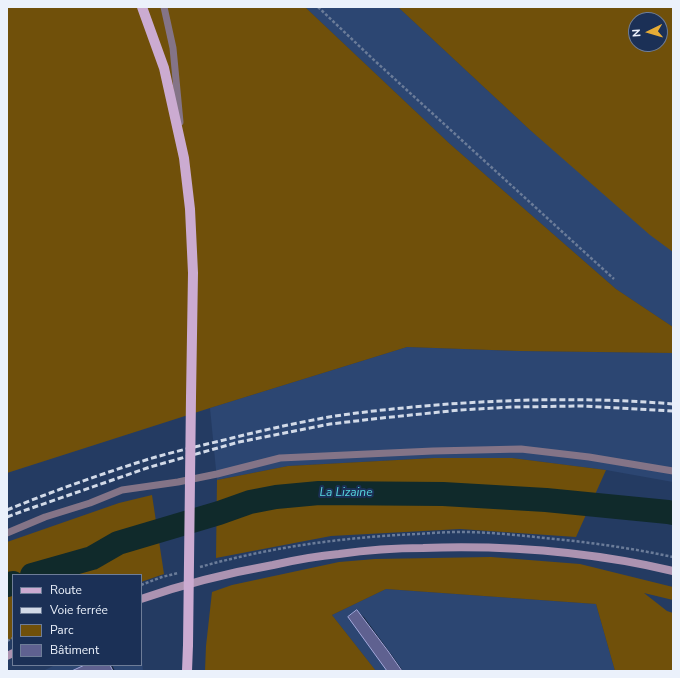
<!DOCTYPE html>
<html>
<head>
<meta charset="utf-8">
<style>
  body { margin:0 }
  #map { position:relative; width:680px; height:678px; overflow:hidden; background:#243b62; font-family:"Nunito Sans",sans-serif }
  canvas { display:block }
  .frame { position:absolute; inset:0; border:8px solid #ebf1fb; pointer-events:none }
  .legend { position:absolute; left:12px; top:574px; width:130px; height:92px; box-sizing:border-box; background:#1b3056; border:1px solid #6e7d98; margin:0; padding:5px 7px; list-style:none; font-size:12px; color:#ebf1fb }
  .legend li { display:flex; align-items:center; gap:8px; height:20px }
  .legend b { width:20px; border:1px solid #6e7d98 }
  .north { position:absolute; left:628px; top:12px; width:40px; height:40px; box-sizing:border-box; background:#1b3056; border:1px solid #6e7d98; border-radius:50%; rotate:265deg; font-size:11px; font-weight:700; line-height:16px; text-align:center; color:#ebf1fb }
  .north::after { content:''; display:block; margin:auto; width:14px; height:18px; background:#e6ac36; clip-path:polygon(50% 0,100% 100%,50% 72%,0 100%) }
</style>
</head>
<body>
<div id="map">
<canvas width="680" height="678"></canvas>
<div class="frame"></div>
<ul class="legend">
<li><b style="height:5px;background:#cbabd1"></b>Route</li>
<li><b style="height:5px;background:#d2dae8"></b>Voie ferrée</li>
<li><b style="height:11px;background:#70500a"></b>Parc</li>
<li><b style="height:11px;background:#5f6190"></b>Bâtiment</li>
</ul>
<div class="north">N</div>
</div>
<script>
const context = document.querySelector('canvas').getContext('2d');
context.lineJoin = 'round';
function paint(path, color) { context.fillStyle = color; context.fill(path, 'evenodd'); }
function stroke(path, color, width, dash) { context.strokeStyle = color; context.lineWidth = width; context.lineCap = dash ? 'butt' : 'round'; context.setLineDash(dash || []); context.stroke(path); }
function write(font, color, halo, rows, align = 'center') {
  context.font = font + ' "Nunito Sans",sans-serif'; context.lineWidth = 4; context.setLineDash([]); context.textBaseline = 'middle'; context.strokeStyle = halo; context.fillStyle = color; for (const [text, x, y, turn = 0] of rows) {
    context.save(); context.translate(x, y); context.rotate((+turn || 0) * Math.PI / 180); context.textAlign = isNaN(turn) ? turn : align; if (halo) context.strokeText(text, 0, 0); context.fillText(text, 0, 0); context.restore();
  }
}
const built = new Path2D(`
  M 305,7 L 398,7 L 530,130 L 673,246 L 673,327 L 616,289 L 450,144 Z
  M 407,347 L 519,351 L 673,353 L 673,482 L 606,470 L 512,458 L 434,458 L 288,466 L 217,480 L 210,408 Z
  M 386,589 L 596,604 L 615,671 L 376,671 L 332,615 Z
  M 141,648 L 143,671 L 43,671 L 55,665 L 141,665 Z`);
const green = new Path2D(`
  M 7,7 L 305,7 L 450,144 L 616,289 L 673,327 L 673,353 L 519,351 L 407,347 L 210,408 L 7,473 Z
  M 398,7 L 673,7 L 673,252 L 650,235 L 530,130 ZM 636,20 L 660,20 L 660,44 L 636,44 Z
  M 434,458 L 512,458 L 606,470 L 576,537 L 460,529 L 331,536 L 216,558 L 217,480 L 288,466 Z
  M 152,495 L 164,574 L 141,582 L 141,575 L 13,575 L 13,638 L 7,641 L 7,542 L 119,503 Z
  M 491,557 L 580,564 L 673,587 L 673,600 L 644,593 L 667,611 L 673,613 L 673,671 L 615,671 L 596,604 L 386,589 L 332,615 L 376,671 L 205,671 L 206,646 L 212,592 L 232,585 L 339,562 L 375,559 Z`);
const shadow = new Path2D(`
  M 357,611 L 364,617 L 394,658 L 403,671 L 389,671 Z
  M 87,665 L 112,665 L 115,671 L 74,671 Z`);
const river = new Path2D(`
  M 32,575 L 92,558 L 118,543 L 219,513 L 250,502 L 276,497 L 319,493 L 443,494 L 546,500 L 668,512 L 673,513
  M 7,585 L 13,583`);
const building = new Path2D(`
  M 357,610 L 388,651 L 402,671 L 387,671 L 348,617 Z
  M 85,665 L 110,665 L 113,671 L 72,671 Z`);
const path = new Path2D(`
  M 318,7 L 375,61 L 614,279
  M 200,567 C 271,547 345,537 418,534 C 432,533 446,532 460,532 C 488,532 517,535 545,538 C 588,542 631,548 673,557
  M 141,585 L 162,577 L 178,573
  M 7,641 L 13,638`);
const lane = new Path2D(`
  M 164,7 L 173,48 L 180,122
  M 7,533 L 45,517 L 90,503 L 122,490 L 178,482 L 217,474 L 280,458 L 433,451 L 521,449 L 589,457 L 673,471`);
const secondary = new Path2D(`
  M 141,599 C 184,584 228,573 273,565 C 295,560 317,556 339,554 C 367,550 395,548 423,548 C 507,545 592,552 673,571
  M 7,656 L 13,653`);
const primary = new Path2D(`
  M 142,7 L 164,68 L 184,158 L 190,209 L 193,273 L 191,397
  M 187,671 L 188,645`);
const rail = new Path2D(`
  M 7,510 C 53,491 101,474 149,459 C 176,451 204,445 232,438 C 264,430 296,423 329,417 C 360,412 392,409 424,406 C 507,399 590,397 673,404
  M 7,517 L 23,511 L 150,467 L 239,442 L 330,424 L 382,418 L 460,410 L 512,407 L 583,406 L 673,411`);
const primaryBridge = new Path2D(`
  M 188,645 L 191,397`);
const waterNames = [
  ["La Lizaine",346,493]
];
paint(built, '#2c4672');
paint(green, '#70500a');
paint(shadow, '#0007');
stroke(river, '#102a2b', 24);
paint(building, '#5f6190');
stroke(building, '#a4a8db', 1);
stroke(path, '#6b7c99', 2.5, [3, 2]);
stroke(lane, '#847487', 7);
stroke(secondary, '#ac93b1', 8);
stroke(primary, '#cbabd1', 10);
stroke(rail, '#d2dae8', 3, [6, 3]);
stroke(primaryBridge, '#cbabd1', 10);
write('italic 12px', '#56d6de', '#1b3056', waterNames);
</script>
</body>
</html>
